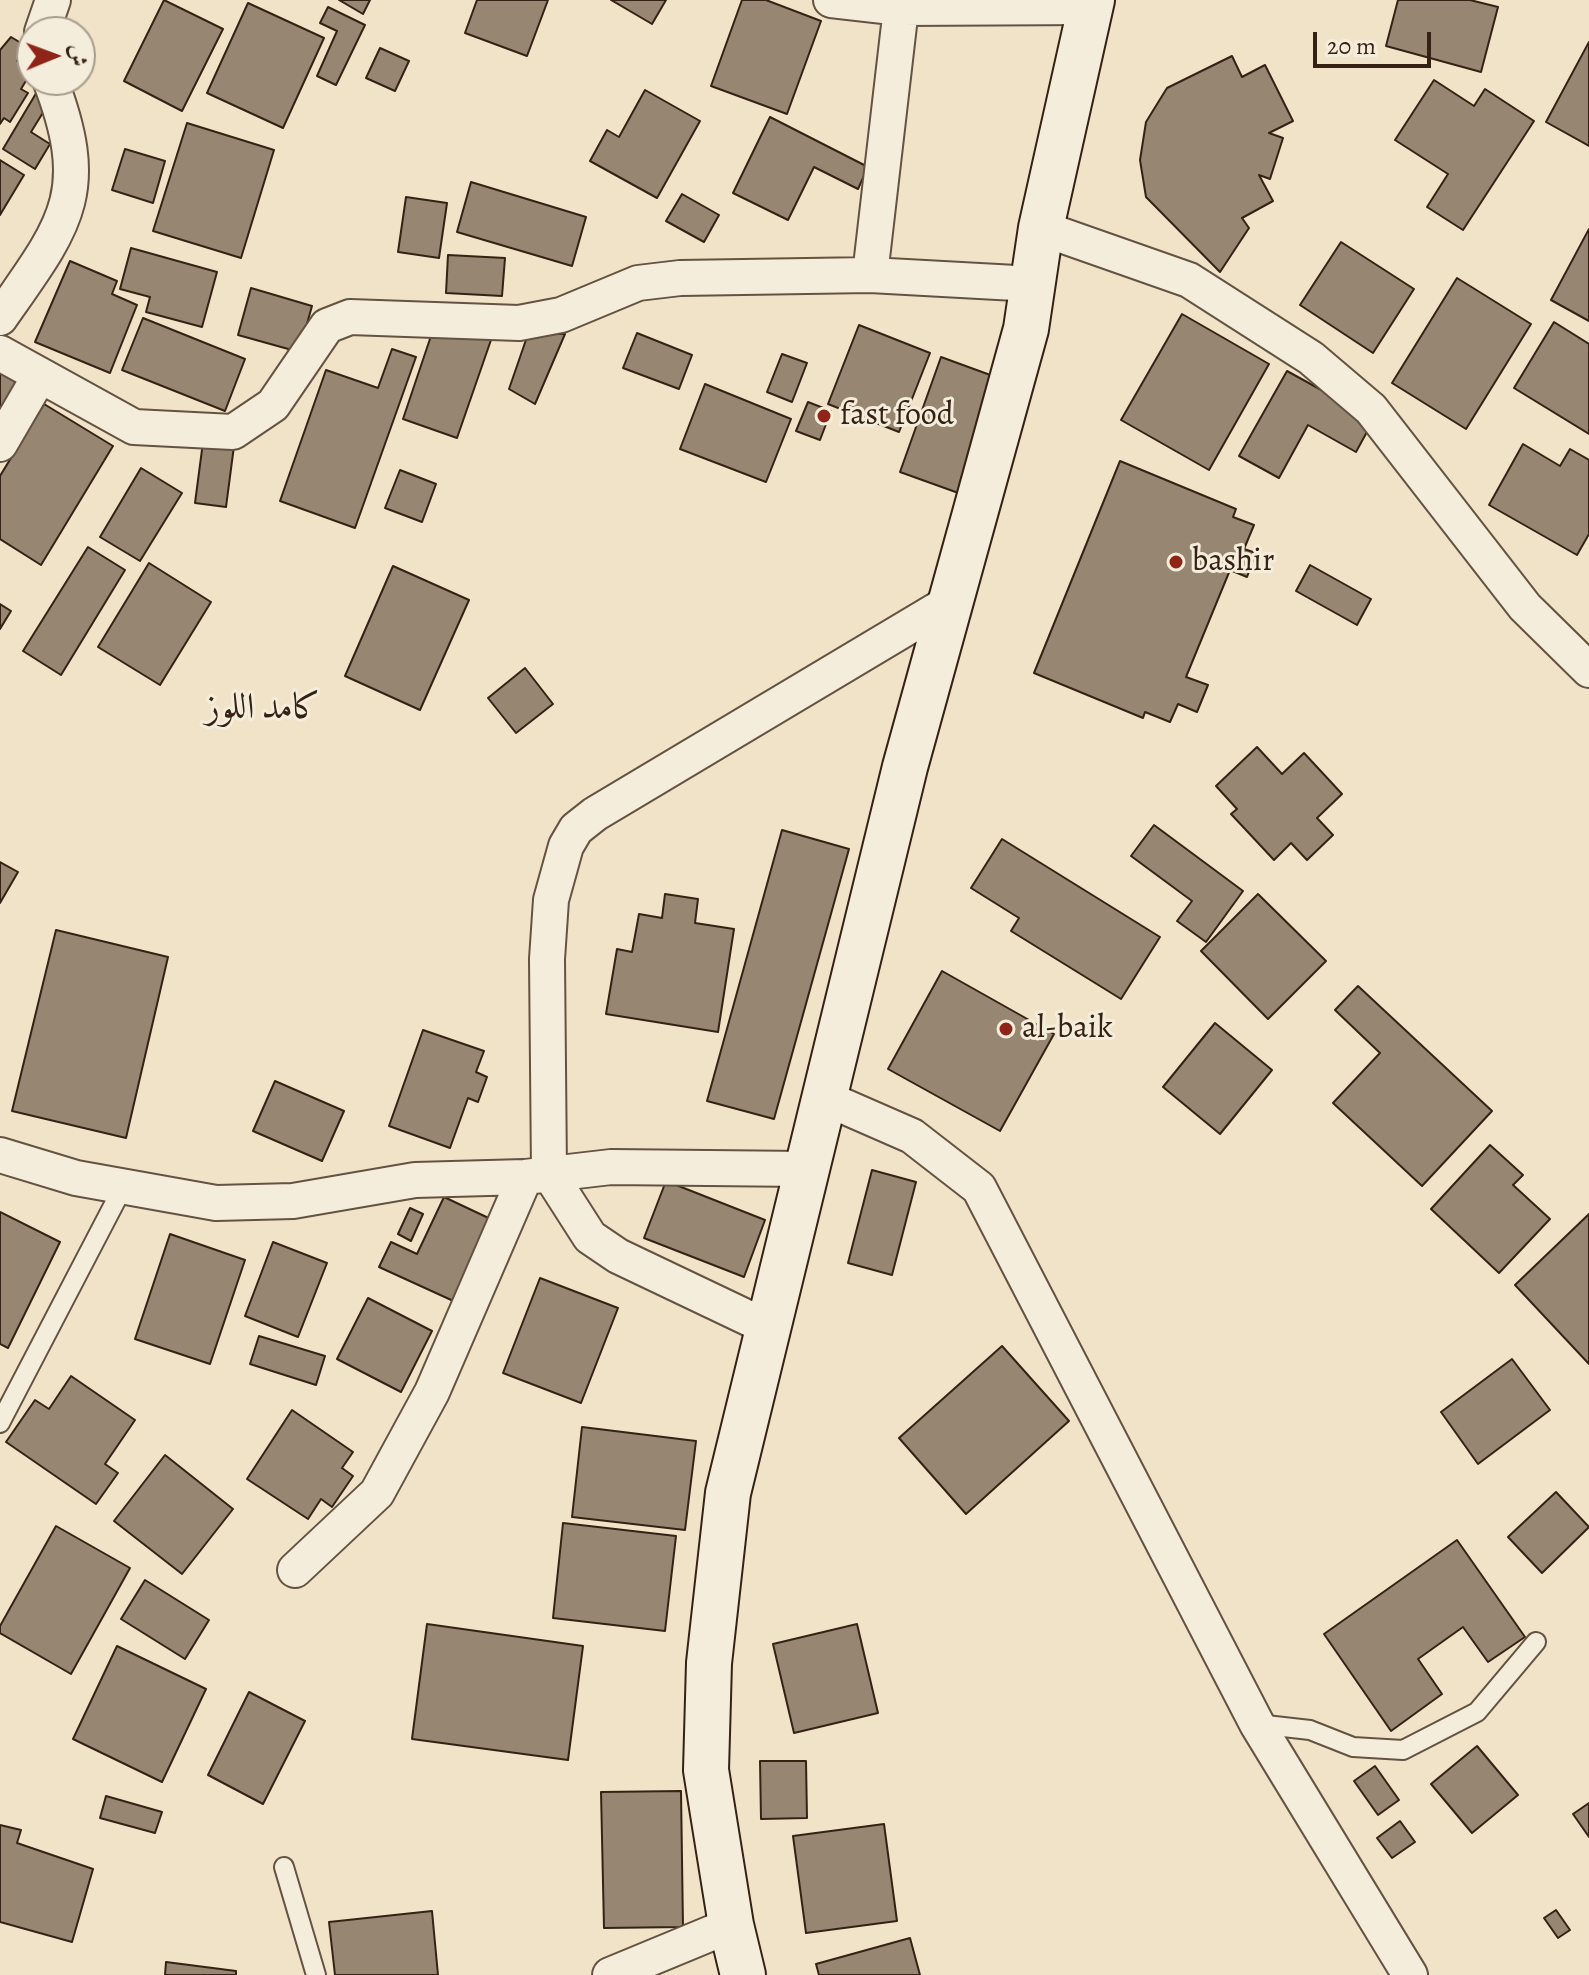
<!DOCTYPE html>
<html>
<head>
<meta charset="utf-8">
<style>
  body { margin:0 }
  #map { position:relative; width:1589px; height:1975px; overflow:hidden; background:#f0e3c7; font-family:Alegreya,Amiri,serif }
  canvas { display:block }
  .north { position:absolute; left:16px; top:16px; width:80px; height:80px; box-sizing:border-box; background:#f5eddb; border:2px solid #a89c8c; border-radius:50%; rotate:89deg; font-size:22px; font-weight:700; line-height:32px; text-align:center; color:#352215 }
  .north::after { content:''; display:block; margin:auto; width:28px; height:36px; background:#8f2418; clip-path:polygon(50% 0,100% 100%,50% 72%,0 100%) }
  .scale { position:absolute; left:1313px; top:32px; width:118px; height:36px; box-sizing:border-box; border:4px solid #352215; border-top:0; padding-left:10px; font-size:24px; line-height:28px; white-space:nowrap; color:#352215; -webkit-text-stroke:6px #f5eddb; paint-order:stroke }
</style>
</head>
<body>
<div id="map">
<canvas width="1589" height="1975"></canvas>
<div class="north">ش</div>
<div class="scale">20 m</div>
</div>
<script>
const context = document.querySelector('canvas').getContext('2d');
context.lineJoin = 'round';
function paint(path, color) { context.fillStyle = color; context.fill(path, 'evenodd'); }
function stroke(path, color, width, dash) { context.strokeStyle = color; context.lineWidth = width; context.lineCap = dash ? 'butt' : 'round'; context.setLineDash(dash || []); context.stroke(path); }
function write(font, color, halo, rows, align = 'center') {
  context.font = font + ' Alegreya,Amiri,serif'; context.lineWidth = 6; context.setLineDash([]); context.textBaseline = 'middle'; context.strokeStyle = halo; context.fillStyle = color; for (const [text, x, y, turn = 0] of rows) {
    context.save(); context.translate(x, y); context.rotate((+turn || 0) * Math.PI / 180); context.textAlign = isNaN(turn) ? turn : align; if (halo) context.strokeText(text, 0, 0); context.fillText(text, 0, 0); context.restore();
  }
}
const building = new Path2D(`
  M 164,0 L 223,29 L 182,111 L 124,81 Z
  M 339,0 L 370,0 L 363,14 Z
  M 477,0 L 548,0 L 527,56 L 465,33 Z
  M 611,0 L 666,0 L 652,24 Z
  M 742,0 L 766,0 L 821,21 L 787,114 L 711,86 Z
  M 1398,0 L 1470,0 L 1498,7 L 1481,72 L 1386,46 Z
  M 248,3 L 324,38 L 283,128 L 207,93 Z
  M 328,7 L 365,25 L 336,85 L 317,76 L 337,31 L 320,23 Z
  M 11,37 L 26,46 L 17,61 L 32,71 L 21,89 L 28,93 L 10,122 L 4,118 L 0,124 L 0,50 Z
  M 1589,42 L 1589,146 L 1546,122 Z
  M 380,48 L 409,61 L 395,91 L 366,78 Z
  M 1232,56 L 1242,77 L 1265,65 L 1293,121 L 1269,133 L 1283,138 L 1270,179 L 1259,175 L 1273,201 L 1242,218 L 1249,228 L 1220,272 L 1146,197 L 1140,160 L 1146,122 L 1167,88 Z
  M 1434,80 L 1474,106 L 1485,89 L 1534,121 L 1463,230 L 1427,207 L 1448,174 L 1395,140 Z
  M 38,90 L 52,98 L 31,132 L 50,144 L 35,169 L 3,149 Z
  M 645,90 L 700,121 L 657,198 L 590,161 L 607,130 L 619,137 Z
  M 770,117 L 868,167 L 858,189 L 814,167 L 788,220 L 733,193 Z
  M 187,123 L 274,150 L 241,258 L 153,231 Z
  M 125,149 L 165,161 L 153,203 L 112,190 Z
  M 0,160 L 24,175 L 0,215 Z
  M 471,182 L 586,217 L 572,266 L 457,232 Z
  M 682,194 L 719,215 L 704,242 L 666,221 Z
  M 406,197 L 447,203 L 439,258 L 398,252 Z
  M 1589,229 L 1589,321 L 1551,300 Z
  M 1341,242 L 1414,289 L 1373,353 L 1300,305 Z
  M 131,248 L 217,272 L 202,327 L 146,312 L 150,297 L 120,289 Z
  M 448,255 L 505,258 L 502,296 L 446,293 Z
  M 70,261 L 117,281 L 112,294 L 137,305 L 110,373 L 35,342 Z
  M 1457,278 L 1531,324 L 1466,429 L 1392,383 Z
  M 251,288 L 312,306 L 299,352 L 238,335 Z
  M 1182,314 L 1269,364 L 1209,470 L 1121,420 Z
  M 143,318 L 245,359 L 225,411 L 122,370 Z
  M 436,321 L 491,340 L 457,438 L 403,419 Z
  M 1554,322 L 1589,344 L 1589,434 L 1514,388 Z
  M 859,325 L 930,353 L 899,432 L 828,404 Z
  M 637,333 L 692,355 L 679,389 L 623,368 Z
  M 528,334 L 565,334 L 535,404 L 509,389 Z
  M 392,349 L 416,357 L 355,528 L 280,501 L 326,370 L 378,388 Z
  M 782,354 L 807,363 L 792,402 L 767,392 Z
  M 941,357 L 1004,380 L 964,495 L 900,472 Z
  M 0,368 L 28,385 L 0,429 Z
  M 1287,371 L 1374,419 L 1356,452 L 1308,425 L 1279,478 L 1239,456 Z
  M 705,384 L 791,419 L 766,482 L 680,449 Z
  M 808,402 L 831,411 L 820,440 L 796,431 Z
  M 44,404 L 113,446 L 41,565 L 0,539 L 0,476 Z
  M 203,442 L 234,446 L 226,507 L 195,503 Z
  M 1523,444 L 1560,466 L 1570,449 L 1589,460 L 1589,534 L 1577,555 L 1489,505 Z
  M 1120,461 L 1236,509 L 1233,517 L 1254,525 L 1244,549 L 1256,553 L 1247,577 L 1230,570 L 1186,677 L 1208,685 L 1197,712 L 1178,704 L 1170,722 L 1145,712 L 1143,718 L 1034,673 Z
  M 141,468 L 182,493 L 140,561 L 100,537 Z
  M 400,470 L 436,484 L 422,522 L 385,508 Z
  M 88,547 L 125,570 L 61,675 L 23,651 Z
  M 149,563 L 211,602 L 160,685 L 98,647 Z
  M 1310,565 L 1371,599 L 1357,625 L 1296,591 Z
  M 393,566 L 469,600 L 420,710 L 345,676 Z
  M 0,604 L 11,611 L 0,629 Z
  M 525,668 L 553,704 L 516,733 L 488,698 Z
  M 1257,747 L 1282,774 L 1304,753 L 1342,794 L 1317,818 L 1333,835 L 1307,860 L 1291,843 L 1274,860 L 1231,814 L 1237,809 L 1216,786 Z
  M 1154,825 L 1243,891 L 1206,942 L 1177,921 L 1192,901 L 1131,856 Z
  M 782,830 L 849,849 L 774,1119 L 707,1101 Z
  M 1002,839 L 1160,937 L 1121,999 L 1011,931 L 1019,918 L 971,888 Z
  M 0,862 L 18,872 L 0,903 Z
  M 665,894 L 698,899 L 695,923 L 734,929 L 718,1032 L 606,1014 L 617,949 L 632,952 L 639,914 L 662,918 Z
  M 1258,894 L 1326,961 L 1268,1019 L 1201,951 Z
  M 56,930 L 168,957 L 126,1138 L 12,1111 Z
  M 942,971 L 1054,1034 L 1000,1131 L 888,1069 Z
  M 1358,986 L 1492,1111 L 1422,1186 L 1333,1103 L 1380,1053 L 1335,1010 Z
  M 1215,1023 L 1272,1070 L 1220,1134 L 1163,1087 Z
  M 423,1030 L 484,1051 L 476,1072 L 487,1077 L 478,1102 L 468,1098 L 450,1148 L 389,1126 Z
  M 275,1081 L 344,1111 L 322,1161 L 253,1131 Z
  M 1490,1145 L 1523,1175 L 1513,1185 L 1550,1219 L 1499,1273 L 1431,1209 Z
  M 872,1170 L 916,1182 L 892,1275 L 848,1263 Z
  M 666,1181 L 765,1220 L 744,1277 L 644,1238 Z
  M 444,1197 L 497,1222 L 460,1304 L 379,1267 L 391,1242 L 417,1254 Z
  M 410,1208 L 423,1214 L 411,1241 L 398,1234 Z
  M 0,1212 L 60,1242 L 8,1348 L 0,1344 Z
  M 1589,1214 L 1589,1364 L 1515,1285 Z
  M 170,1234 L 245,1260 L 210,1364 L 135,1339 Z
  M 273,1242 L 327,1263 L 298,1337 L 245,1316 Z
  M 540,1278 L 618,1308 L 581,1403 L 503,1373 Z
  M 368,1298 L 432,1331 L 401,1392 L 337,1359 Z
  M 259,1336 L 325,1356 L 316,1385 L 250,1364 Z
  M 1002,1346 L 1069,1421 L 966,1514 L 899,1438 Z
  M 1512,1359 L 1550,1410 L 1478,1464 L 1441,1412 Z
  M 71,1376 L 135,1420 L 105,1464 L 118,1473 L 96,1504 L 6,1442 L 35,1400 L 49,1409 Z
  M 292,1410 L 353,1452 L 342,1468 L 353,1476 L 332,1507 L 321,1499 L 308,1519 L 247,1479 Z
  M 582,1427 L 696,1441 L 685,1530 L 572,1517 Z
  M 165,1455 L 233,1509 L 182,1574 L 114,1521 Z
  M 1556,1492 L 1589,1527 L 1542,1573 L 1508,1537 Z
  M 563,1523 L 676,1536 L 665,1631 L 553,1618 Z
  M 56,1526 L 130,1568 L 71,1674 L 0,1633 L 0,1626 Z
  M 1457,1540 L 1525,1637 L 1488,1662 L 1463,1627 L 1418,1659 L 1442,1694 L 1391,1731 L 1324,1634 Z
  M 145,1580 L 209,1620 L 185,1659 L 121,1619 Z
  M 427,1624 L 583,1646 L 568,1760 L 412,1739 Z
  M 857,1624 L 878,1713 L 794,1733 L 773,1644 Z
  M 117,1646 L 206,1689 L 162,1782 L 73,1739 Z
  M 249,1692 L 305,1721 L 263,1804 L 208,1775 Z
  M 1477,1746 L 1518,1795 L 1472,1833 L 1431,1784 Z
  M 760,1761 L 806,1761 L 807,1818 L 761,1819 Z
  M 1375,1766 L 1399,1800 L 1378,1815 L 1354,1781 Z
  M 681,1791 L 683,1927 L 604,1928 L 601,1792 Z
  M 106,1796 L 162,1812 L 155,1833 L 100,1818 Z
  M 1589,1803 L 1589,1837 L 1573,1814 Z
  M 1400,1821 L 1415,1842 L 1392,1858 L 1377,1838 Z
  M 884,1824 L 897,1921 L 806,1933 L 793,1836 Z
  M 0,1825 L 21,1830 L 17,1843 L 93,1869 L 72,1942 L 0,1922 Z
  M 1556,1910 L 1570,1930 L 1558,1938 L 1544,1918 Z
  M 432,1911 L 438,1975 L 335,1975 L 329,1922 Z
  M 910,1938 L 920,1975 L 819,1975 L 816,1964 Z
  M 166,1962 L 236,1971 L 236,1975 L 165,1975 Z`);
const service = new Path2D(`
  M 0,1423 L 123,1187
  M 1257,1724 L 1310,1730 L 1353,1747 L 1403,1750 L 1477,1712 L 1536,1642
  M 284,1867 L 316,1975`);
const minor = new Path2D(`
  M 831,0 L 901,8 L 1092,7
  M 42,32 L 53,0
  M 1041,228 L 1189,280 L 1311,358 L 1371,409 L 1525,607 L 1589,670
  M 870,275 L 901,8
  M 0,318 C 65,225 94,194 50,80
  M 0,353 L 134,427 L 233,432 L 273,405 L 327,326 L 350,317 L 519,323 L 561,315 L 638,283 L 680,278 L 870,275 L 1034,284
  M 0,444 L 39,377
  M 825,1098 L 912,1136 L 979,1188 L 1257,1724 L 1410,1975
  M 0,1155 L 76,1178 L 216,1203 L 293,1201 L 415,1180 L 525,1177 L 611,1167 L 805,1169
  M 767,1327 L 618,1256 L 590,1237 L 549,1173 L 547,959 L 551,900 L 566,846 L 576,829 L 595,814 L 950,602
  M 295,1570 L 377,1493 L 432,1392 L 525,1177
  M 610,1975 L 731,1925`);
const secondary = new Path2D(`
  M 743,1975 L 731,1925 L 706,1770 L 709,1663 L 728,1493 L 905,767 L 1026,329 L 1041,228 L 1092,0`);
const markers = [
  [824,416,8,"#8f2418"],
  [1176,562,8,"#8f2418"],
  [1006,1029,8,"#8f2418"]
];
const poiNames = [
  ["fast food",840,416],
  ["bashir",1192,562],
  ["al-baik",1022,1029]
];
const quarterNames = [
  ["كامد اللوز",263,709]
];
paint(building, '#968672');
stroke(building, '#352215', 2);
stroke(service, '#645242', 22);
stroke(minor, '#645242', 38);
stroke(secondary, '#352215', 48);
stroke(service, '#f5eddb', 18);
stroke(minor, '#f5eddb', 34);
stroke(secondary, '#f5eddb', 44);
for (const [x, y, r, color] of markers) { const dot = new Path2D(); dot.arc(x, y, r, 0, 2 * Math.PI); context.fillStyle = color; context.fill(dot); stroke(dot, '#f5eddb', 3); }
write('32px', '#352215', '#f5eddb', poiNames, 'left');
write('36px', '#352215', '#f5eddb', quarterNames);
</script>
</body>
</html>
